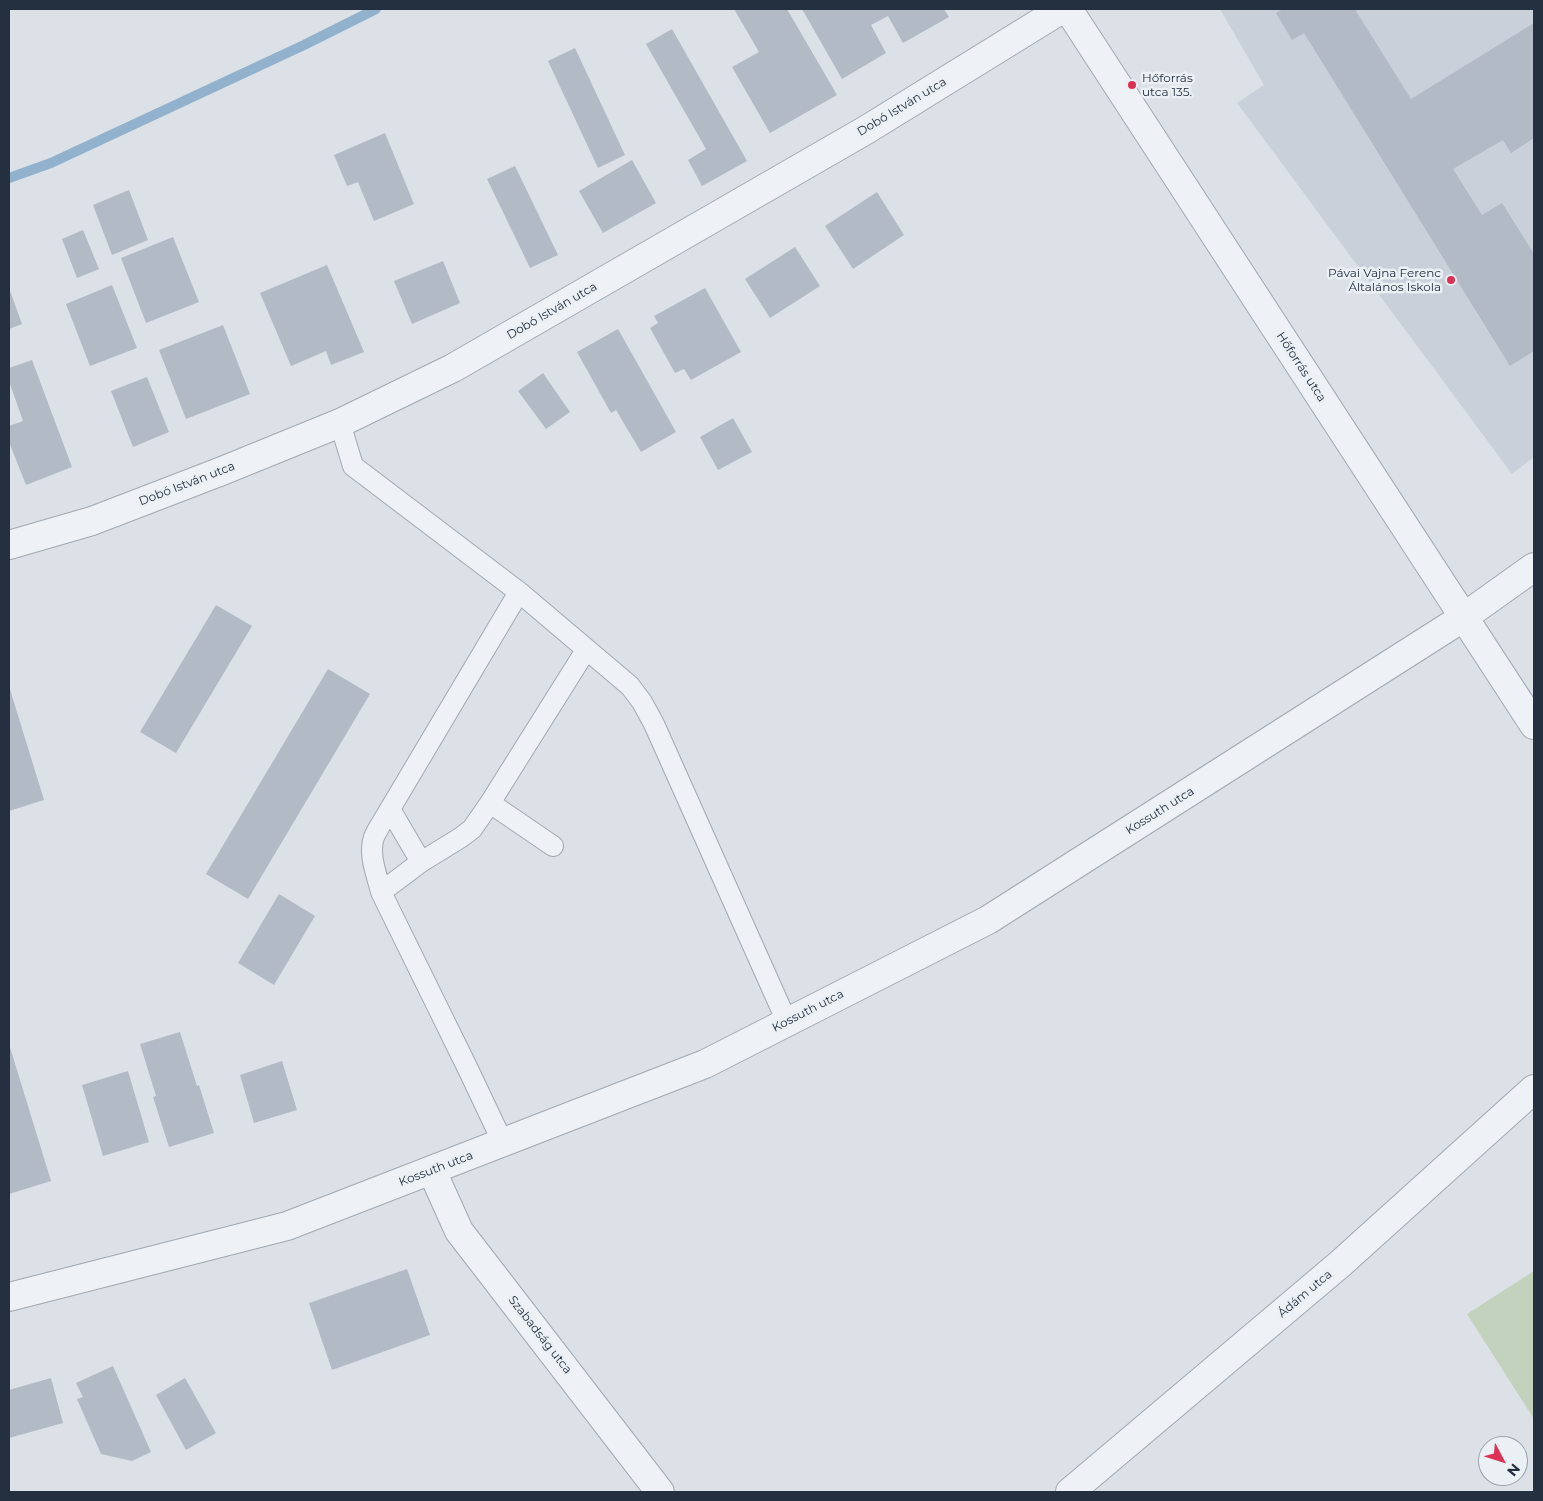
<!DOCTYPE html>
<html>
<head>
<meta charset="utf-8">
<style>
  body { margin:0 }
  #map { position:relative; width:1543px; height:1501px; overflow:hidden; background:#dbe1e7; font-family:Montserrat,sans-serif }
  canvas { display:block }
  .frame { position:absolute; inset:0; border:10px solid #242f3f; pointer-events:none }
  .north { position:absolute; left:1478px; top:1436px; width:50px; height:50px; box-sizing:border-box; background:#ebf0f5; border:1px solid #9ba3ac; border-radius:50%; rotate:130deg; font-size:14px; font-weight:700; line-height:20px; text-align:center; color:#242f3f }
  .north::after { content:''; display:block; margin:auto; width:18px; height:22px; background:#db3253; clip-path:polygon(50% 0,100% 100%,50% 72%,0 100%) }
</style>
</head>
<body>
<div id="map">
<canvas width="1543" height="1501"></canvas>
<div class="frame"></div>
<div class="north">N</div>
</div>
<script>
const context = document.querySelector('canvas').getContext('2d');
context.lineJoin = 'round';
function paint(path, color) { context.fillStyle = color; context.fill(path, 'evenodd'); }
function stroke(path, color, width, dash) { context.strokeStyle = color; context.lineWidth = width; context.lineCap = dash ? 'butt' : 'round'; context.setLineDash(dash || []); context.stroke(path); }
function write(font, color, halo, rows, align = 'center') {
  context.font = font + ' Montserrat,sans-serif'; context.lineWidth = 5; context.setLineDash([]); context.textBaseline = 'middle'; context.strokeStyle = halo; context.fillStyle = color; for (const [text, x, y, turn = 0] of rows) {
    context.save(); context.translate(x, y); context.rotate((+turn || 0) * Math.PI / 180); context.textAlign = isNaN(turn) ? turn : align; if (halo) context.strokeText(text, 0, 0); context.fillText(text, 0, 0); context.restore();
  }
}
const built = new Path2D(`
  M 1220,9 L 1534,9 L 1534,457 L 1512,474 L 1237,103 L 1264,85 Z`);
const green = new Path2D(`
  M 1534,1271 L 1534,1419 L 1467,1314 Z`);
const stream = new Path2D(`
  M 9,178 L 51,163 L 304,45 L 376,9`);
const building = new Path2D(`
  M 734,9 L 787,9 L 837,95 L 770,133 L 732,67 L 759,52 Z
  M 802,9 L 944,9 L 949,17 L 903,43 L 888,16 L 871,25 L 886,53 L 842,79 Z
  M 1283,9 L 1359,9 L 1356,11 L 1411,99 L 1534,23 L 1534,138 L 1511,153 L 1503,140 L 1453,169 L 1482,215 L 1502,203 L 1534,254 L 1534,351 L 1510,366 L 1304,33 L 1292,40 L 1276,13 Z
  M 672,29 L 747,161 L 702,186 L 688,160 L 706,149 L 646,44 Z
  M 575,48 L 625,155 L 598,168 L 548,61 Z
  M 385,133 L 414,204 L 374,221 L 358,182 L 347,186 L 334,155 Z
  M 632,160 L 656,203 L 603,233 L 579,191 Z
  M 515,166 L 558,255 L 530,268 L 487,179 Z
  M 129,190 L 148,240 L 112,255 L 93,205 Z
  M 877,192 L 904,235 L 853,269 L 825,226 Z
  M 83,230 L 99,269 L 77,278 L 62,239 Z
  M 173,237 L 199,302 L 146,323 L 121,258 Z
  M 795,247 L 820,286 L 770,318 L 745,279 Z
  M 443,261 L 460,303 L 412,324 L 394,281 Z
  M 327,265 L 364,352 L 331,365 L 326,351 L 291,366 L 260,293 Z
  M 112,285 L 137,348 L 90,366 L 66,304 Z
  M 9,288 L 22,324 L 9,329 Z
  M 705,288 L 741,352 L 691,380 L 684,369 L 675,373 L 650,328 L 658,323 L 654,316 Z
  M 223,325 L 250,394 L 186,419 L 159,350 Z
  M 618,329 L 676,432 L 641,452 L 616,410 L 611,413 L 577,352 Z
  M 32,360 L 72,467 L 26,485 L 9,442 L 9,426 L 23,421 L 9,381 L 9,368 Z
  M 543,373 L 570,412 L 546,429 L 518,391 Z
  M 147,377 L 169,432 L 133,447 L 111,391 Z
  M 733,418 L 752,452 L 718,470 L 700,437 Z
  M 216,605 L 252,626 L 176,753 L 140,732 Z
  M 328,669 L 370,694 L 248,899 L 206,874 Z
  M 9,686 L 44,800 L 9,811 Z
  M 279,894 L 315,916 L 274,985 L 238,963 Z
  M 180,1032 L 197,1086 L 199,1085 L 214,1133 L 169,1147 L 153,1097 L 156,1096 L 140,1044 Z
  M 9,1044 L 51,1181 L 9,1194 Z
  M 282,1061 L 297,1110 L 254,1123 L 240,1075 Z
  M 128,1071 L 149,1142 L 103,1156 L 82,1085 Z
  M 407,1269 L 430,1335 L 332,1370 L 309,1303 Z
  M 113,1366 L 151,1452 L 132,1461 L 101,1454 L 77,1399 L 83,1397 L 76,1383 Z
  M 51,1378 L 63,1423 L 9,1438 L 9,1390 Z
  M 185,1378 L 216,1433 L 186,1450 L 156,1395 Z`);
const service = new Path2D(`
  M 340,423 L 353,466 L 519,592 L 630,686 L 642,702 L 654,724 L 787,1022
  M 490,803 L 553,846
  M 390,809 L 421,862
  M 381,892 L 421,862 L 460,838 L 472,829 L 490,803 L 586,650
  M 503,1143 L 468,1069 L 381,892 C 377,875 368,855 374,837 C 378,828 385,818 390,809 L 519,592`);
const minor = new Path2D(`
  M 1068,9 L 1534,725
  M 9,545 L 92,521 L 222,471 L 340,423 L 453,368 L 866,130 L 1062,9
  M 432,1171 L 459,1231 L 660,1492
  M 9,1297 L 287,1226 L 705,1064 L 988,920 L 1464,617 L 1534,567
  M 1070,1492 L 1340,1264 L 1534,1089`);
const markers = [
  [1132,85,5,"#db3253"],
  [1451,280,5,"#db3253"]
];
const poiNames = [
  ["Hőforrás",1142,78],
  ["utca 135.",1142,92],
  ["Pávai Vajna Ferenc",1441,273,"right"],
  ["Általános Iskola",1441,287,"right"]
];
const streetNames = [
  ["Dobó István utca",902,107,-31],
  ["Dobó István utca",552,311,-30],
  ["Hőforrás utca",1301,367,57],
  ["Dobó István utca",187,484,-21],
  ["Kossuth utca",1160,811,-32],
  ["Kossuth utca",808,1011,-27],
  ["Kossuth utca",436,1169,-21],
  ["Ádám utca",1305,1294,-40],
  ["Szabadság utca",540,1335,52]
];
paint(built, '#c9d0da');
paint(green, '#c2d2bc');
stroke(stream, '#92b1cc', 10);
paint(building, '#b2bac5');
stroke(service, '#a0a8b1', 22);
stroke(minor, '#a0a8b1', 30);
stroke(service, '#eef1f5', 20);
stroke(minor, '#eef1f5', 28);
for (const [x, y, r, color] of markers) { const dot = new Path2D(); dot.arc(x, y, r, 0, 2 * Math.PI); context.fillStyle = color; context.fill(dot); stroke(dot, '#ebf0f5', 2); }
write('12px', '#242f3f', '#ebf0f5', poiNames, 'left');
write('12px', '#242f3f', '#ebf0f5', streetNames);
</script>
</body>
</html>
